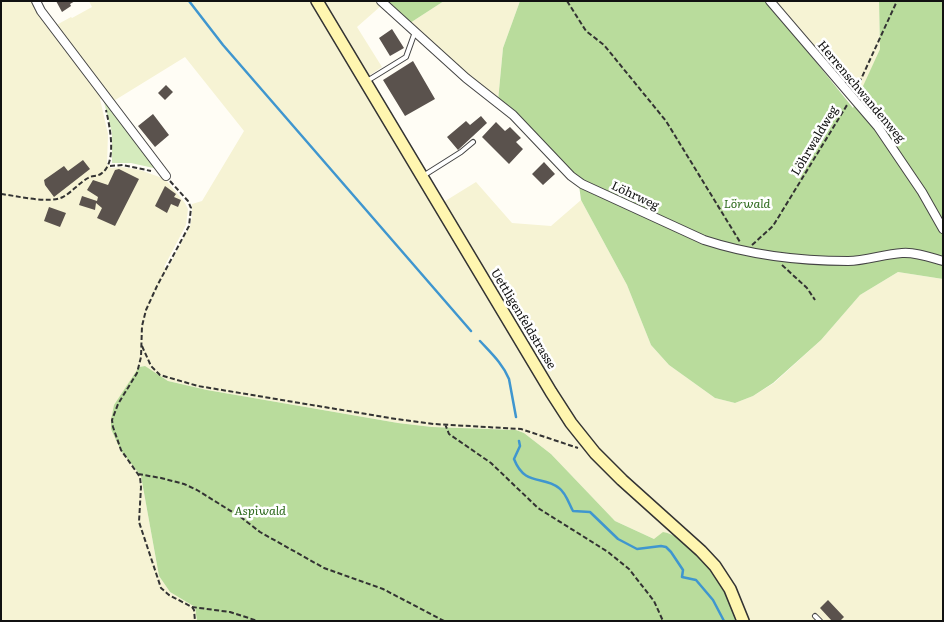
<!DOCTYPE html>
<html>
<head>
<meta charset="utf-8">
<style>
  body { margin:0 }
  #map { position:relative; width:944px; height:622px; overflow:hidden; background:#fffdf5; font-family:Literata,serif }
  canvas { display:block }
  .frame { position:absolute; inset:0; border:2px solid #111; pointer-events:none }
</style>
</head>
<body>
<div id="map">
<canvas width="944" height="622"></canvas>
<div class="frame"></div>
</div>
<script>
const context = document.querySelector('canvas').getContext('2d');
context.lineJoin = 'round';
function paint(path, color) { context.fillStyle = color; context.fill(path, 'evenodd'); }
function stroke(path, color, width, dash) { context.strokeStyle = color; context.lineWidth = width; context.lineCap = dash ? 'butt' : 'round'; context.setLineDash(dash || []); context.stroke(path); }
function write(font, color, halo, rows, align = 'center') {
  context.font = font + ' Literata,serif'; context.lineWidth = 5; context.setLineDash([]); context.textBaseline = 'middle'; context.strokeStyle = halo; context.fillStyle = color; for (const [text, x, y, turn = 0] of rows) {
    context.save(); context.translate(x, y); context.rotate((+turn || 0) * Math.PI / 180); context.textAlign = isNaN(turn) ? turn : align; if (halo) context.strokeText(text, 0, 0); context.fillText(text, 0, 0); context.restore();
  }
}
const farmland = new Path2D(`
  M 1,1 L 33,1 L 51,28 L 71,17 L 72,18 L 92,7 L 89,1 L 312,1 L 547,393 L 682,539 L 654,539 L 615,521 L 551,454 L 524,433 L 516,430 L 432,427 L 398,423 L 207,390 L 168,381 L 144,366 L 139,367 L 121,451 L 141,476 L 159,576 L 170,592 L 195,607 L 197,621 L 1,621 ZM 185,57 L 244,131 L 202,201 L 192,204 L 192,217 L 190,226 L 168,268 L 164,267 L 186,225 L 188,209 L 185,203 L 165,179 L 140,170 L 122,167 L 111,168 L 107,164 L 108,134 L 100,99 L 107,95 L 112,102 Z
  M 322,1 L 378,1 L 382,5 L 357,27 L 382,67 L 367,77 Z
  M 444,1 L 520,1 L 503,48 L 498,101 L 410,23 Z
  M 772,1 L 879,1 L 880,49 L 859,97 L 823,60 Z
  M 476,182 L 512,223 L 551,226 L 581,200 L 627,285 L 651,345 L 669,365 L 715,398 L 735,403 L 753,396 L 774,383 L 821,340 L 860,295 L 898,272 L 943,279 L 943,621 L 748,621 L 744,610 L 613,466 L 575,421 L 442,203 Z`);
const green = new Path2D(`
  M 103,98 L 158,169 L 131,163 L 112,163 L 112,133 Z`);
const forest = new Path2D(`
  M 386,1 L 444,1 L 410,23 Z
  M 520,1 L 767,1 L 853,108 L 880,49 L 879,1 L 943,1 L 943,279 L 898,272 L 860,295 L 821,340 L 773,383 L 753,396 L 735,403 L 715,398 L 669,365 L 651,345 L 627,285 L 581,200 L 579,185 L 498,101 L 503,48 Z
  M 145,366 L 168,381 L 207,390 L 398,423 L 432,427 L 516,430 L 524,433 L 551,454 L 615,521 L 654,539 L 663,532 C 686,536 713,568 724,588 C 730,599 734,610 738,621 L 197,621 L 195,607 L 170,592 L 159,576 L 141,476 L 121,451 L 111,429 L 111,420 L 114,405 L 139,367 Z`);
const stream = new Path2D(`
  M 189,1 L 223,45 L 471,331
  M 480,341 C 491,353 503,364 509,379 L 516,417
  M 519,441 L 520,446 L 514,459 C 525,487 543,475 559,488 C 566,493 569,504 573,511 L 590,512 L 618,539 L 637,549 L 661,546 L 666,547 L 671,552 L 683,570 L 682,577 L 696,580 L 713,600 L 724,621`);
const building = new Path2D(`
  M 56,1 L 75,1 L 70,4 L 71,6 L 62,12 Z
  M 392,29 L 404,48 L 390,56 L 379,38 Z
  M 413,61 L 435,99 L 405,116 L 383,80 Z
  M 166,85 L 173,92 L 165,100 L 158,93 Z
  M 153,114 L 169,135 L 155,147 L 138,126 Z
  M 481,116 L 487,123 L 458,150 L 447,137 L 466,121 L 470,125 Z
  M 496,122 L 505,131 L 510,127 L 521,138 L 516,142 L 523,149 L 509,164 L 482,137 Z
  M 83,160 L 90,169 L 54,197 L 45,185 L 44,180 L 64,166 L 68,171 Z
  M 544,162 L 555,174 L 543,185 L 532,174 Z
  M 119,169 L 139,179 L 115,226 L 97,218 L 102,208 L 96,203 L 95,210 L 79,205 L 82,196 L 97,201 L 98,197 L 87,190 L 93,180 L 108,185 L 115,170 Z
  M 165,186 L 176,194 L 174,197 L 181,200 L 178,207 L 171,204 L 167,213 L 155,206 Z
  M 49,207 L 66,213 L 60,227 L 44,221 Z
  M 828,600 L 844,617 L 840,621 L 832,621 L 820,608 Z`);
const path = new Path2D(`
  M 567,1 L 586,31 L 604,45 L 666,121 L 740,242
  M 856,90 L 897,1
  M 110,166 L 123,165 L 151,171
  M 170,181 L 188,201 L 191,208 L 189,226 L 157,286 L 146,310 L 142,326 L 141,357 L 137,373 L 118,404 L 112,420 L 113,427 L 121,450 L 140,477 L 141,487 L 139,522 L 161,588 L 169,595 L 192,607 L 230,612 L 258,621
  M 1,194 C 18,196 48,204 63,197 C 72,192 79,183 88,178 C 92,175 98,177 102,173 C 117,162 110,127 106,110
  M 752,245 L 773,226 L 847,105
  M 782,265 L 807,288 L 815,300
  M 142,346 L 151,366 L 160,375 L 198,386 L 396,419 L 434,424 L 521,429 L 578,448
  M 445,424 L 449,434 L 491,463 L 538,508 L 608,552 L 629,569 L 654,601 L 663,621
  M 138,474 L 161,478 L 184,484 L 197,490 L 242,518 L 260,532 L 324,568 L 383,589 L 444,621
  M 192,607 L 194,610 L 195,621`);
const lane = new Path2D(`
  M 367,81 L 406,57 L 415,32
  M 423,176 L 461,152 L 473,142
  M 815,616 L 820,621`);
const street = new Path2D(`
  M 36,1 L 41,11 L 166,176
  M 381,1 L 466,78 L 513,115 L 571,176 L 582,184 L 704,240 C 750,255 799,261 848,261 C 866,261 884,254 902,253 C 916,252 929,257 943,261
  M 770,1 L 878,127 L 922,192 L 943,229`);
const secondary = new Path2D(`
  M 317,1 L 551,392 L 571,423 L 595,453 L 622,480 L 701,551 L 715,566 L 730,589 L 743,621`);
const streetNames = [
  ["Herrenschwandenweg",861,92,50],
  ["Löhrwaldweg",815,141,-59],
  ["Löhrweg",635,196,25],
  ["Uettligenfeldstrasse",523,319,59]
];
const parkNames = [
  ["Lörwald",747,204],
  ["Aspiwald",260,511]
];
paint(farmland, '#f6f3d4');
paint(green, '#d5ebbd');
paint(forest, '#b9dc9c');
stroke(stream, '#3f96cf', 2.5);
paint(building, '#5a524d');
stroke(lane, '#444', 6);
stroke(street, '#444', 10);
stroke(secondary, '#333', 14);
stroke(path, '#333', 2, [5, 2.5]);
stroke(lane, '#fff', 4);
stroke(street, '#fff', 8);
stroke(secondary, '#fff6b0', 11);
write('12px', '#111', '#fff', streetNames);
write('italic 12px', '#2f6b1f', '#fff', parkNames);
</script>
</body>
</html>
